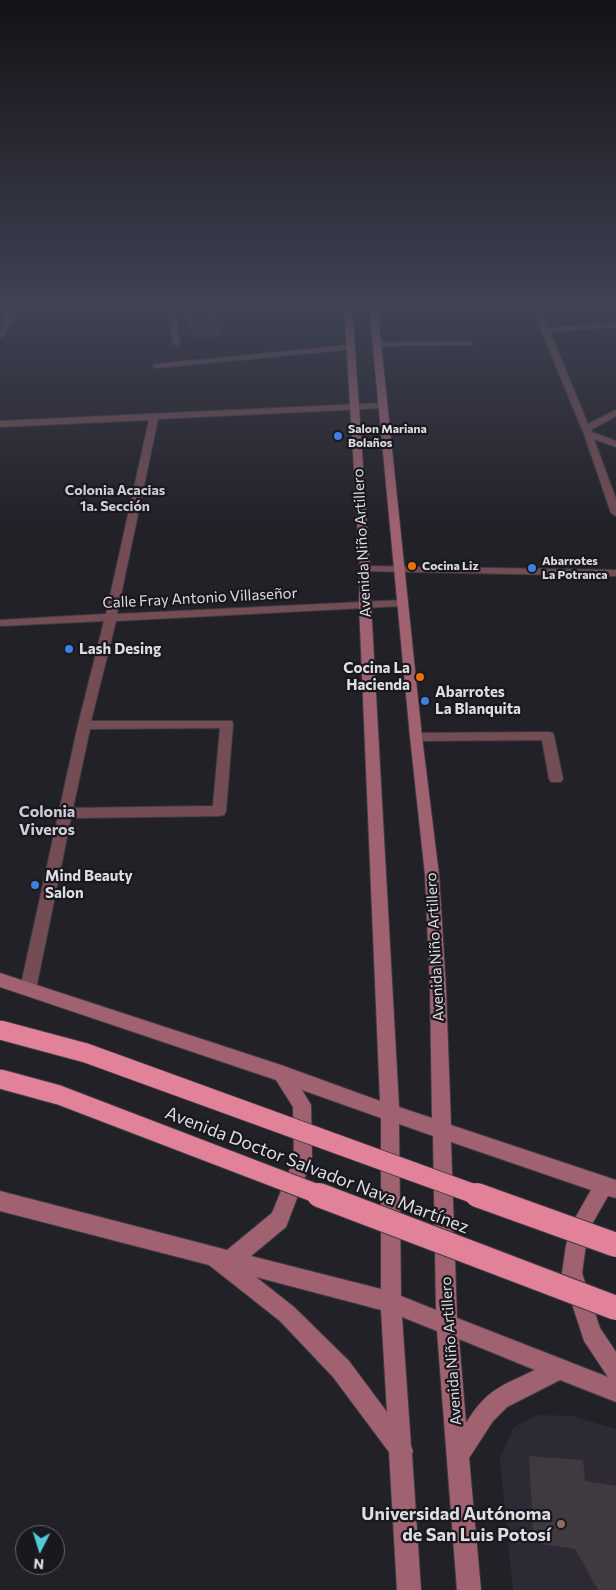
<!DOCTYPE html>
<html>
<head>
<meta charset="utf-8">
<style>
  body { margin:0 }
  #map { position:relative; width:616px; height:1590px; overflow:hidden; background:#232128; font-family:Commissioner,sans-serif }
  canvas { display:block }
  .north { position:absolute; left:15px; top:1525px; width:50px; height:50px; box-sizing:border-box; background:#19181e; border:1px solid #68676c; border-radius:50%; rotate:185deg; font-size:14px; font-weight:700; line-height:20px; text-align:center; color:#dedee2 }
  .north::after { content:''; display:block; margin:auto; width:18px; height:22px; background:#52cbd8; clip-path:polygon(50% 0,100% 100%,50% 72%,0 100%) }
</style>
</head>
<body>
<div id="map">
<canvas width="616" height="1590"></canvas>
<div class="north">N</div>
</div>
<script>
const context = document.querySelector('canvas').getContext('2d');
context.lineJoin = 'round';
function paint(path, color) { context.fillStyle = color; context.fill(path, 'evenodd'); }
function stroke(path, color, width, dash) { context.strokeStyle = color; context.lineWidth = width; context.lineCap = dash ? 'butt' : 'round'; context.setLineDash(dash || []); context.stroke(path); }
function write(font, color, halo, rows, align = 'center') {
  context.font = font + ' Commissioner,sans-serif'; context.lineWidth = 4.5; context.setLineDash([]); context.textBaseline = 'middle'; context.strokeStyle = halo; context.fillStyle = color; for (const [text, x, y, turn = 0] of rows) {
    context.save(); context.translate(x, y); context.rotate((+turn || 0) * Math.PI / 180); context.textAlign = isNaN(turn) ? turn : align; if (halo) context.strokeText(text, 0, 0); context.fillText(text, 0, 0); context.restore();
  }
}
const built = new Path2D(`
  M 537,1415 L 572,1416 L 616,1429 L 616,1590 L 513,1590 L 500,1458 L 514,1427 Z`);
const building = new Path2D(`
  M 183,305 L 209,305 L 221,336 L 195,338 Z
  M 529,1456 L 583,1460 L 585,1481 L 616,1486 L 616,1590 L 598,1590 L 575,1549 L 542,1544 L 533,1531 Z`);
const minor = new Path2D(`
  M 9,305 L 17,305 L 17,310 L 4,336 L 0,338 C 0,326 9,317 9,305 Z
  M 166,305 L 174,305 L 180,346 L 173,344 Z
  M 536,312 L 542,312 L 548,328 L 616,323 L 616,327 L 550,332 L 588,424 L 616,410 L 616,416 L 591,430 L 592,432 L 616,441 L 616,447 L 594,439 L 616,499 L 616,516 L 611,513 L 584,434 L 541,330 Z
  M 469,341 L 473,343 L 472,345 L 376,346 L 372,344 L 376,342 Z
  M 350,345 L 353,345 L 353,349 L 156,368 L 152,366 L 156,364 Z
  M 382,403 L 385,404 L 385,408 L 158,419 L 117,614 L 402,600 L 408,603 L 402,606 L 116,621 L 91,721 L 232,721 L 233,724 L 226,811 L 224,815 L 219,816 L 71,818 L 36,989 L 34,994 L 28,996 L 22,994 L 20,989 L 78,725 L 104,621 L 0,626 L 0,620 L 106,614 L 149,420 L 0,427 L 0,421 ZM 220,728 L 213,806 L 73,808 L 90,729 Z
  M 365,566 L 616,570 L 616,576 L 361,571 L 360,569 Z
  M 548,732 L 553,733 L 554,736 L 563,779 L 561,782 L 551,782 L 549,779 L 542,740 L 416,741 L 411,740 L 410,737 L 411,734 L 416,733 Z`);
const secondary = new Path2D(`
  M 43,305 L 75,305 L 72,307 L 0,313 L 0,309 Z
  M 344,305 L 352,305 L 370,569 L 371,604 L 399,1107 L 432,1118 L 430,989 L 425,875 L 410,737 L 369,305 L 377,305 L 422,737 L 439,875 L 446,989 L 451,1125 L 616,1180 L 616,1198 L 608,1196 L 592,1224 L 586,1245 L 582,1273 L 600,1328 L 616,1352 L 616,1402 L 560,1380 L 507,1407 L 493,1421 L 469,1458 L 481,1590 L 457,1590 L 437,1331 L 402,1317 L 411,1446 L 413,1451 L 412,1454 L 421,1590 L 397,1590 L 389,1452 L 333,1377 L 280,1321 L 209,1265 L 0,1211 L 0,1191 L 227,1250 L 272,1213 L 294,1159 L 293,1107 L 276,1080 L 0,987 L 0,973 L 281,1065 L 380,1101 L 359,604 L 360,569 ZM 302,1090 L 381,1118 L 381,1289 L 251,1256 L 286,1227 L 312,1159 L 311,1105 ZM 399,1124 L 433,1136 L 436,1310 L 401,1296 ZM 451,1142 L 591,1190 L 574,1220 L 566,1245 L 562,1273 L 584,1341 L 608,1377 L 457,1318 ZM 256,1277 L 381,1310 L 387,1412 L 349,1361 L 294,1307 ZM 459,1339 L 535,1370 C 501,1386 487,1389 466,1423 Z`);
const motorwayBridgeFar1 = new Path2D(`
  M 0,1030 L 86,1053 L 480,1196
  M 0,1079 L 59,1095 L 323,1196`);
const motorwayBridge = new Path2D(`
  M 319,1195 L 616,1308
  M 477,1195 L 616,1245`);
const markers = [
  [338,436,5,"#3f7fe0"],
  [412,566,5,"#e8710a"],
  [532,568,5,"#3f7fe0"],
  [69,649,5,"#3f7fe0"],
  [420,677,5,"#e8710a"],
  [425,701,5,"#3f7fe0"],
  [35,885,5,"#3f7fe0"],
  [561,1524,5,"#8d6e63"]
];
const farPoinames = [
  ["Salon Mariana",348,429],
  ["Bolaños",348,443],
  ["Abarrotes",542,561],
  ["La Potranca",542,575],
  ["Cocina Liz",422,566]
];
const farNeighbourhoodnames = [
  ["Colonia Acacias",115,490],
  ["1a. Sección",115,506]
];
const streetNames = [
  ["Avenida Niño Artillero",362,543,-93],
  ["Calle Fray Antonio Villaseñor",200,598,-3],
  ["Avenida Niño Artillero",435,947,-93],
  ["Avenida Niño Artillero",451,1351,-94]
];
const poiNames = [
  ["Lash Desing",79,649],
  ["Cocina La",410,668,"right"],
  ["Hacienda",410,685,"right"],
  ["Abarrotes",435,692],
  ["La Blanquita",435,709],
  ["Mind Beauty",45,876],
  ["Salon",45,893]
];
const neighbourhoodNames = [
  ["Colonia",47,812],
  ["Viveros",47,830]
];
const nearStreetnames = [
  ["Avenida Doctor Salvador Nava Martínez",317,1170,21]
];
const nearPoinames = [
  ["Universidad Autónoma",551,1514],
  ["de San Luis Potosí",551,1535]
];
paint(built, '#2d2a36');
paint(building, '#3f3a40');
stroke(minor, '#3d3b42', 2);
stroke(secondary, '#3d3b42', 2);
paint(minor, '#734c54');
paint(secondary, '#a06270');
stroke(motorwayBridgeFar1, '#3d3b42', 21, []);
stroke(motorwayBridge, '#3d3b42', 26, []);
stroke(motorwayBridgeFar1, '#e28299', 19);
stroke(motorwayBridge, '#e28299', 24);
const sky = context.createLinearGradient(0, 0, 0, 528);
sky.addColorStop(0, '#131216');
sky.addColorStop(0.58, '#3f4353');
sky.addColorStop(1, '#3f435300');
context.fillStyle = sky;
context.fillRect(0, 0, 616, 528);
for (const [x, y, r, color] of markers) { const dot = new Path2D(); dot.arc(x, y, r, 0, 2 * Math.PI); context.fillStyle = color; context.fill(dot); stroke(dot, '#19181e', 2); }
write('bold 12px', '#dedee2', '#19181e', farPoinames, 'left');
write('bold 14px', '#ceccd5', '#19181e', farNeighbourhoodnames);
write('15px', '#dedee2', '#19181e', streetNames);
write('bold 15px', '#dedee2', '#19181e', poiNames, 'left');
write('bold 16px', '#ceccd5', '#19181e', neighbourhoodNames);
write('18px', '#dedee2', '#19181e', nearStreetnames);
write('bold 18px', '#dedee2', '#19181e', nearPoinames, 'right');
</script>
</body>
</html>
